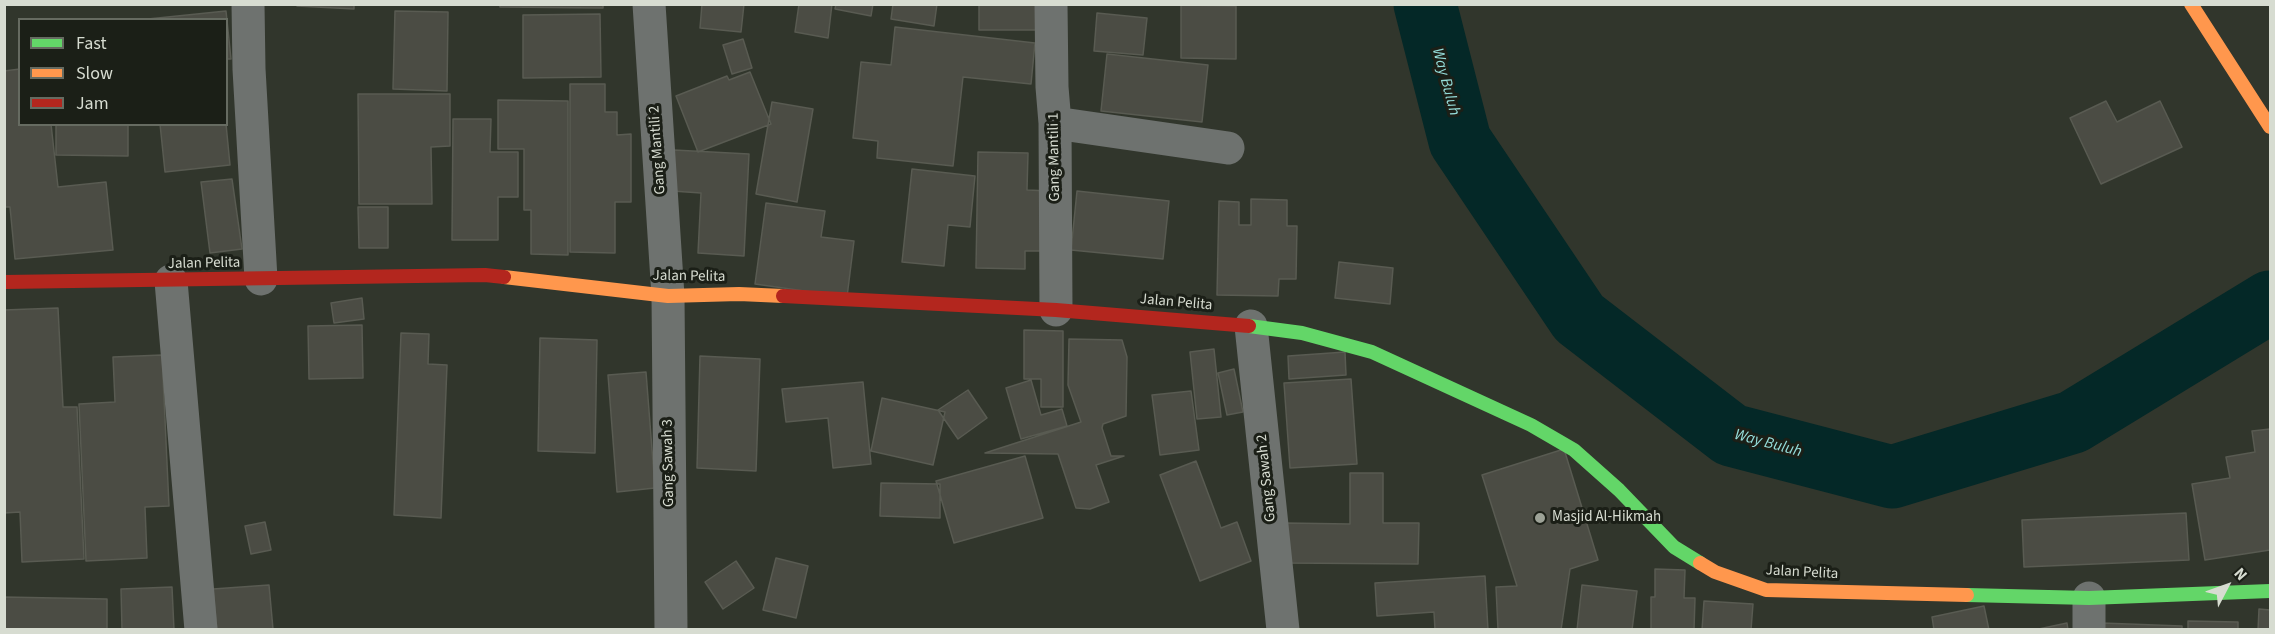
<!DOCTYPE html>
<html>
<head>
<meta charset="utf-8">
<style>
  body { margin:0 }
  #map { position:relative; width:2275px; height:634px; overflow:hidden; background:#31362c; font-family:"Source Sans 3",sans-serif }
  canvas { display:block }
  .frame { position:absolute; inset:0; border:6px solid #d7dcd1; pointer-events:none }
  .legend { position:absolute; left:18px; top:18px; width:210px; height:108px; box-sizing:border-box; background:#1b1f17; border:2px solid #666b61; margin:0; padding:8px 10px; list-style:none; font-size:18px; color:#d7dcd1 }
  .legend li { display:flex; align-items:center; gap:12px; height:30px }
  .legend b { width:30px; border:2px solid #666b61 }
  .north { position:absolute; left:2197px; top:556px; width:60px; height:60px; -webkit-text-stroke:4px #1b1f17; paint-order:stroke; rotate:49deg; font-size:16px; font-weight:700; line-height:24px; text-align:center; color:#d7dcd1 }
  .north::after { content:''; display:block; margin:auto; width:21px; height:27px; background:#d7dcd1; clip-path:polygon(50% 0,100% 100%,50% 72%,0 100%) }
</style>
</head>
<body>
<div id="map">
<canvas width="2275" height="634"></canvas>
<div class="frame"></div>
<ul class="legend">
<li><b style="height:8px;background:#63d668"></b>Fast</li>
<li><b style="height:8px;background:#ff974d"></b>Slow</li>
<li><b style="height:8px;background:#b3261e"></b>Jam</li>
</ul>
<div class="north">N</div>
</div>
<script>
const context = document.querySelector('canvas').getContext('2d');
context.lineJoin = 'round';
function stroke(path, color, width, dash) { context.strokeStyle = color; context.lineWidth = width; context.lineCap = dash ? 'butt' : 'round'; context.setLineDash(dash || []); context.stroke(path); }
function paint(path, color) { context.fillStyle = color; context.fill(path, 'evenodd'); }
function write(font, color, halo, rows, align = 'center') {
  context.font = font + ' "Source Sans 3",sans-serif'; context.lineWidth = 6; context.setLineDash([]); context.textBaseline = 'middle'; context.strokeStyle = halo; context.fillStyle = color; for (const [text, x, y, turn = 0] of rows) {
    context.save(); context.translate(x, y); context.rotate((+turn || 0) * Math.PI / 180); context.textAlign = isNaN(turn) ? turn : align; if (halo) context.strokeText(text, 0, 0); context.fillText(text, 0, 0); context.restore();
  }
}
const river = new Path2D(`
  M 1425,4 L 1460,141 L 1579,318 L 1731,435 L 1892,477 L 2073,422 L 2270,302`);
const building = new Path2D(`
  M 297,4 L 354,4 L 354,9 L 297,6 Z
  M 500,4 L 603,4 L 603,8 L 500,7 Z
  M 702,4 L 744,4 L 741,32 L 700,28 Z
  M 799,4 L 832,4 L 828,38 L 795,32 Z
  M 836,4 L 873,4 L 871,16 L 835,9 Z
  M 893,4 L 937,4 L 934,26 L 891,19 Z
  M 979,4 L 1038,4 L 1038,30 L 979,30 Z
  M 1181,5 L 1236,6 L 1236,59 L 1181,58 Z
  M 226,11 L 231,59 L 226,59 L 226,20 L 148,19 Z
  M 395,11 L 448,12 L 447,91 L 393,89 Z
  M 1097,13 L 1147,18 L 1143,55 L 1094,51 Z
  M 600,14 L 601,77 L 523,78 L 523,15 Z
  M 895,27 L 1035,43 L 1031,84 L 963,77 L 953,166 L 877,158 L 878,141 L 853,138 L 861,62 L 891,65 Z
  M 743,39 L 752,68 L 732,74 L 723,45 Z
  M 1107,54 L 1208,65 L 1202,122 L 1101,111 Z
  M 20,69 L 20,124 L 51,124 L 58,187 L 106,182 L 113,250 L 15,259 L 10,207 L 4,207 L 4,71 Z
  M 750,72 L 771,124 L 698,152 L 676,96 L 727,76 L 729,80 Z
  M 570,84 L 605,84 L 605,112 L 617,112 L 617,135 L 631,134 L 631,202 L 615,202 L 615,253 L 570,252 Z
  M 358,94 L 450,94 L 450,146 L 431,147 L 432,204 L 359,204 Z
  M 498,100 L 568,101 L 568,255 L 531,254 L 531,210 L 524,210 L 524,149 L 498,149 Z
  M 2106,101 L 2117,122 L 2160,101 L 2182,147 L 2101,184 L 2070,118 Z
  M 772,102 L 813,109 L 797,202 L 756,194 Z
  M 453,119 L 491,119 L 490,152 L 518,152 L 518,197 L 498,197 L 498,240 L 452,240 Z
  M 56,124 L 128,124 L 128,156 L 56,155 Z
  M 160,124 L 226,124 L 230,165 L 165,172 Z
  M 674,150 L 749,154 L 744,256 L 698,253 L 701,193 L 672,191 Z
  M 978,152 L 1028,153 L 1027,190 L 1050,191 L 1049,251 L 1025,251 L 1025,269 L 976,268 Z
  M 912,169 L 975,176 L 970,227 L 948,225 L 944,266 L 902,262 Z
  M 232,179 L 242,249 L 210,253 L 201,182 Z
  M 1077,191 L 1169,201 L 1163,259 L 1071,250 Z
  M 1251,199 L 1287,200 L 1287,226 L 1297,226 L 1296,279 L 1279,279 L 1278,296 L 1217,295 L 1219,201 L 1239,202 L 1239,225 L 1251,225 Z
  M 766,203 L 825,211 L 821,237 L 854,241 L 847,297 L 755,284 Z
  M 358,207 L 388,207 L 388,248 L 359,248 Z
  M 1339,262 L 1393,268 L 1390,304 L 1335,298 Z
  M 362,298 L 364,319 L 334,323 L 331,303 Z
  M 58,308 L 63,407 L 77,407 L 84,559 L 22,562 L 20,512 L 4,513 L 4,310 Z
  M 362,325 L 363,378 L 309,379 L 308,326 Z
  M 1024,330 L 1063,331 L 1063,407 L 1041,407 L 1041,379 L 1024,379 Z
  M 401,333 L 429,334 L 428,364 L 447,365 L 441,518 L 394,515 Z
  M 540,338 L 597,340 L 595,453 L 538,451 Z
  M 1069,339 L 1122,340 L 1127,357 L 1126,416 L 1103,424 L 1102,428 L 1111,456 L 1124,456 L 1096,465 L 1109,502 L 1090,509 L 1076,508 L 1058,454 L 985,453 L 1081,422 L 1068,385 Z
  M 1214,349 L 1221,417 L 1197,419 L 1190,352 Z
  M 1345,352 L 1346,375 L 1289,379 L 1288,356 Z
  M 162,355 L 169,506 L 145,507 L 147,558 L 86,561 L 79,404 L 115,402 L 113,357 Z
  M 700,356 L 760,359 L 756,471 L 697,468 Z
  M 1234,369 L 1243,412 L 1227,415 L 1218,373 Z
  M 646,372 L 655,488 L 617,492 L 608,375 Z
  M 1351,379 L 1357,464 L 1290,468 L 1284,383 Z
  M 1031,380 L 1041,415 L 1062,409 L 1067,426 L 1021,439 L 1006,388 Z
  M 863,382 L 871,464 L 833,468 L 828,418 L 786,422 L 782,389 Z
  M 968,390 L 987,418 L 958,439 L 938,410 Z
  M 1191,391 L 1199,450 L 1160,455 L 1152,395 Z
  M 882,398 L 945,412 L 933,465 L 871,451 Z
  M 2270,429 L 2270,550 L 2205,560 L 2192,484 L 2230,478 L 2226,457 L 2255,452 L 2252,431 Z
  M 1564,449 L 1598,560 L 1570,569 L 1561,630 L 1498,630 L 1496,587 L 1517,586 L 1482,475 Z
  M 1025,456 L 1043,518 L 954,543 L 936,481 Z
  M 1196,461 L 1221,528 L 1237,522 L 1251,561 L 1200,581 L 1160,475 Z
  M 1350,473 L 1383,473 L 1383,523 L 1419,523 L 1418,564 L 1285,563 L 1286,523 L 1350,524 Z
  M 881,483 L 940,484 L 940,518 L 880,516 Z
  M 2186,513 L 2189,560 L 2024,567 L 2022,520 Z
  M 265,522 L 271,550 L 251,554 L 245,526 Z
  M 776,558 L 808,566 L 796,618 L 763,610 Z
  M 736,561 L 754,588 L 723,609 L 705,582 Z
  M 1655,569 L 1685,570 L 1684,598 L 1695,598 L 1694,630 L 1651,630 L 1651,597 L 1655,597 Z
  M 1485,576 L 1488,630 L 1435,630 L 1434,612 L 1377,616 L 1375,583 Z
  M 269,585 L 273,629 L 217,630 L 213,589 Z
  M 1582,585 L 1637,591 L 1632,630 L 1577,630 Z
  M 172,587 L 174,630 L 122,630 L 121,589 Z
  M 4,597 L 107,599 L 107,630 L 4,630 Z
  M 1704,601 L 1753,604 L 1751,630 L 1702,630 Z
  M 1984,606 L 1989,630 L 1934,630 L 1932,617 Z
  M 2259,609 L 2270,610 L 2270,630 L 2258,630 Z
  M 2188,621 L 2238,622 L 2238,630 L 2188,630 Z
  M 2067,623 L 2068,630 L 2034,630 Z
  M 2102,623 L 2182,626 L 2182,630 L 2102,630 Z`);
const street = new Path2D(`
  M 248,4 L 249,69 L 261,279
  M 649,4 L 668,296 L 671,630
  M 1051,4 L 1052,87 L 1055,123 L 1056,310
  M 1055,123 L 1228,148
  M 171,281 L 201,630
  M 1251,326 L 1283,630
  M 2089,630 L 2089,598`);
const fast = new Path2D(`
  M 1249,326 L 1302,333 L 1372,352 L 1531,425 L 1574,450 L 1619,490 L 1674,547 L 1700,563
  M 1967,595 L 2089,598 L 2270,591`);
const slow = new Path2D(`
  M 2191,4 L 2270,127
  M 504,277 L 668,296 L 739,294 L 783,296
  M 1700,563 L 1715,572 L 1766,590 L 1967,595`);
const jam = new Path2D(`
  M 4,282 L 485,275 L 504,277
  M 783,296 L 1056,310 L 1249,326`);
const markers = [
  [1540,518,6,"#9da297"]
];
const streetNames = [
  ["Gang Mantili 2",658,150,-94],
  ["Gang Mantili 1",1055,157,-91],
  ["Jalan Pelita",204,264,-1],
  ["Jalan Pelita",689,277,1],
  ["Jalan Pelita",1176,303,5],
  ["Gang Sawah 3",669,463,-91],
  ["Gang Sawah 2",1267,478,-96],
  ["Jalan Pelita",1802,573,3]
];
const poiNames = [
  ["Masjid Al-Hikmah",1552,518]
];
const waterNames = [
  ["Way Buluh",1445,82,75],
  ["Way Buluh",1768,444,15]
];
stroke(river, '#042827', 63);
paint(building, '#4b4c44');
stroke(building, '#595b52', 1.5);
stroke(street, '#6e726f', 33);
stroke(fast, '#63d668', 14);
stroke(slow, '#ff974d', 14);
stroke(jam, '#b3261e', 14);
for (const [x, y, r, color] of markers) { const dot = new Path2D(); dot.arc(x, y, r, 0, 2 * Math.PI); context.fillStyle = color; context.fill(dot); stroke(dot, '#1b1f17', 2); }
write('15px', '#d7dcd1', '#1b1f17', streetNames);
write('15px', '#d7dcd1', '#1b1f17', poiNames, 'left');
write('italic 16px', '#95ddda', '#1b1f17', waterNames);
</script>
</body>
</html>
